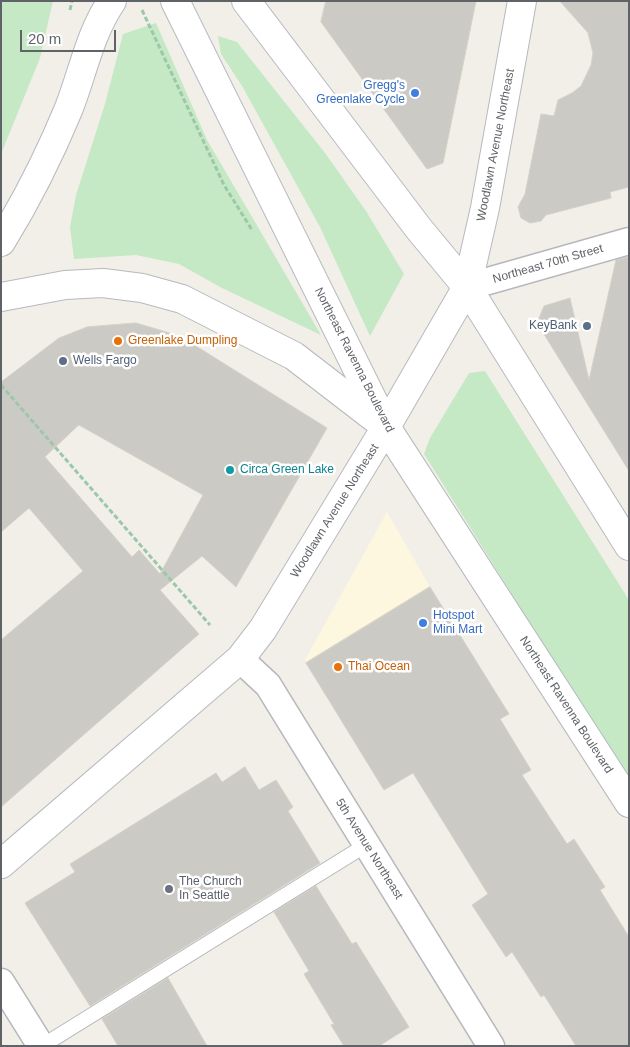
<!DOCTYPE html>
<html>
<head>
<meta charset="utf-8">
<style>
  body { margin:0 }
  #map { position:relative; width:630px; height:1047px; overflow:hidden; background:#f1efe8; font-family:Arial,sans-serif }
  canvas { display:block }
  .frame { position:absolute; inset:0; border:2px solid #5f6368; pointer-events:none }
  .scale { position:absolute; left:20px; top:30px; width:96px; height:22px; box-sizing:border-box; border:2px solid #5f6368; border-top:0; padding-left:6px; font-size:15px; line-height:18px; white-space:nowrap; color:#5f6368; -webkit-text-stroke:4px #fff; paint-order:stroke }
</style>
</head>
<body>
<div id="map">
<canvas width="630" height="1047"></canvas>
<div class="frame"></div>
<div class="scale">20 m</div>
</div>
<script>
const context = document.querySelector('canvas').getContext('2d');
context.lineJoin = 'round';
function paint(path, color) { context.fillStyle = color; context.fill(path, 'evenodd'); }
function stroke(path, color, width, dash) { context.strokeStyle = color; context.lineWidth = width; context.lineCap = dash ? 'butt' : 'round'; context.setLineDash(dash || []); context.stroke(path); }
function write(font, color, halo, rows, align = 'center') {
  context.font = font + ' Arial,sans-serif'; context.lineWidth = 5; context.setLineDash([]); context.textBaseline = 'middle'; context.strokeStyle = halo; context.fillStyle = color; for (const [text, x, y, turn = 0] of rows) {
    context.save(); context.translate(x, y); context.rotate((+turn || 0) * Math.PI / 180); context.textAlign = isNaN(turn) ? turn : align; if (halo) context.strokeText(text, 0, 0); context.fillText(text, 0, 0); context.restore();
  }
}
const commercial = new Path2D(`
  M 387,512 L 430,587 L 509,714 L 384,790 L 305,660 Z`);
const green = new Path2D(`
  M 1,1 L 53,1 L 40,58 L 1,154 Z
  M 156,23 L 207,140 L 321,335 L 222,288 L 179,264 L 136,255 L 74,259 L 70,227 L 76,195 L 105,104 L 123,34 Z
  M 218,36 L 237,42 L 325,153 L 366,211 L 404,274 L 370,336 L 320,227 L 242,86 L 221,54 Z
  M 485,371 L 629,600 L 629,781 L 424,454 L 430,438 L 469,373 Z`);
const building = new Path2D(`
  M 326,1 L 476,1 L 443,163 L 427,169 L 321,22 Z
  M 560,1 L 629,1 L 629,187 L 610,192 L 611,198 L 546,215 L 541,221 L 530,223 L 521,218 L 518,207 L 525,194 L 541,114 L 554,116 L 558,100 L 572,93 L 581,86 L 591,65 L 593,53 L 588,33 Z
  M 629,257 L 629,471 L 537,323 L 544,306 L 570,298 L 589,380 L 616,260 Z
  M 136,323 L 180,336 L 327,428 L 236,587 L 202,556 L 160,590 L 199,634 L 1,807 L 1,640 L 83,571 L 29,508 L 1,532 L 1,382 L 59,338 L 87,327 ZM 79,425 L 203,495 L 160,574 L 139,550 L 132,557 L 45,457 Z
  M 430,587 L 509,714 L 500,719 L 531,770 L 522,775 L 567,844 L 574,839 L 605,887 L 600,890 L 629,937 L 629,1046 L 576,1046 L 544,995 L 541,997 L 512,952 L 506,957 L 472,905 L 488,894 L 413,773 L 384,790 L 306,663 Z
  M 245,767 L 259,790 L 276,780 L 293,807 L 288,811 L 320,863 L 90,1006 L 25,903 L 75,872 L 70,864 L 216,773 L 222,782 Z
  M 316,886 L 352,944 L 356,942 L 409,1027 L 379,1046 L 344,1046 L 331,1025 L 334,1024 L 304,974 L 309,971 L 274,912 Z
  M 168,978 L 207,1046 L 118,1046 L 102,1019 Z`);
const path = new Path2D(`
  M 70,10 L 72,1
  M 142,10 L 224,185 L 252,230
  M 1,385 L 210,625`);
const lane = new Path2D(`
  M 42,1046 L 366,845`);
const street = new Path2D(`
  M 467,287 L 629,241
  M 240,659 L 268,685 L 491,1046
  M 1,982 L 41,1046`);
const secondary = new Path2D(`
  M 175,1 L 386,427 L 629,803
  M 246,1 L 419,229 L 467,287 L 629,546
  M 1,242 C 27,200 50,154 69,108 C 83,72 90,33 112,1
  M 1,297 L 65,285 L 103,283 L 142,288 L 182,299 L 294,356 L 381,423
  M 1,864 L 240,659 L 263,629 L 386,427 L 467,287 L 485,208 L 522,1`);
const markers = [
  [415,93,5,"#3f7fe0"],
  [587,326,5,"#5c6f8a"],
  [118,341,5,"#e8710a"],
  [63,361,5,"#5c6f8a"],
  [230,470,5,"#0f9aa8"],
  [423,623,5,"#3f7fe0"],
  [338,667,5,"#e8710a"],
  [169,889,5,"#6b7280"]
];
const shopNames = [
  ["Gregg's",405,86],
  ["Greenlake Cycle",405,100],
  ["Hotspot",433,616,"left"],
  ["Mini Mart",433,630,"left"]
];
const streetNames = [
  ["Woodlawn Avenue Northeast",496,145,-79],
  ["Northeast 70th Street",548,264,-16],
  ["Northeast Ravenna Boulevard",354,360,63],
  ["Woodlawn Avenue Northeast",335,511,-58],
  ["Northeast Ravenna Boulevard",566,705,57],
  ["5th Avenue Northeast",369,849,58]
];
const serviceNames = [
  ["KeyBank",577,326],
  ["Wells Fargo",73,361,"left"]
];
const foodNames = [
  ["Greenlake Dumpling",128,341],
  ["Thai Ocean",348,667]
];
const cultureNames = [
  ["Circa Green Lake",240,470]
];
const worshipNames = [
  ["The Church",179,882],
  ["In Seattle",179,896]
];
paint(commercial, '#fef7e0');
paint(green, '#c5e8c5');
paint(building, '#cccac5');
stroke(building, '#d6d1c6', 1);
stroke(lane, '#b5b8bc', 16);
stroke(street, '#b5b8bc', 29);
stroke(secondary, '#b6babf', 30);
stroke(path, '#9cc7a9', 3, [5, 2.5]);
stroke(lane, '#fff', 14);
stroke(street, '#fff', 26);
stroke(secondary, '#fff', 28);
for (const [x, y, r, color] of markers) { const dot = new Path2D(); dot.arc(x, y, r, 0, 2 * Math.PI); context.fillStyle = color; context.fill(dot); stroke(dot, '#fff', 2); }
write('12px', '#366cbe', '#fff', shopNames, 'right');
write('12px', '#5f6368', '#fff', streetNames);
write('12px', '#4e5e75', '#fff', serviceNames, 'right');
write('12px', '#c56008', '#fff', foodNames, 'left');
write('12px', '#0d838f', '#fff', cultureNames, 'left');
write('12px', '#5b616d', '#fff', worshipNames, 'left');
</script>
</body>
</html>
